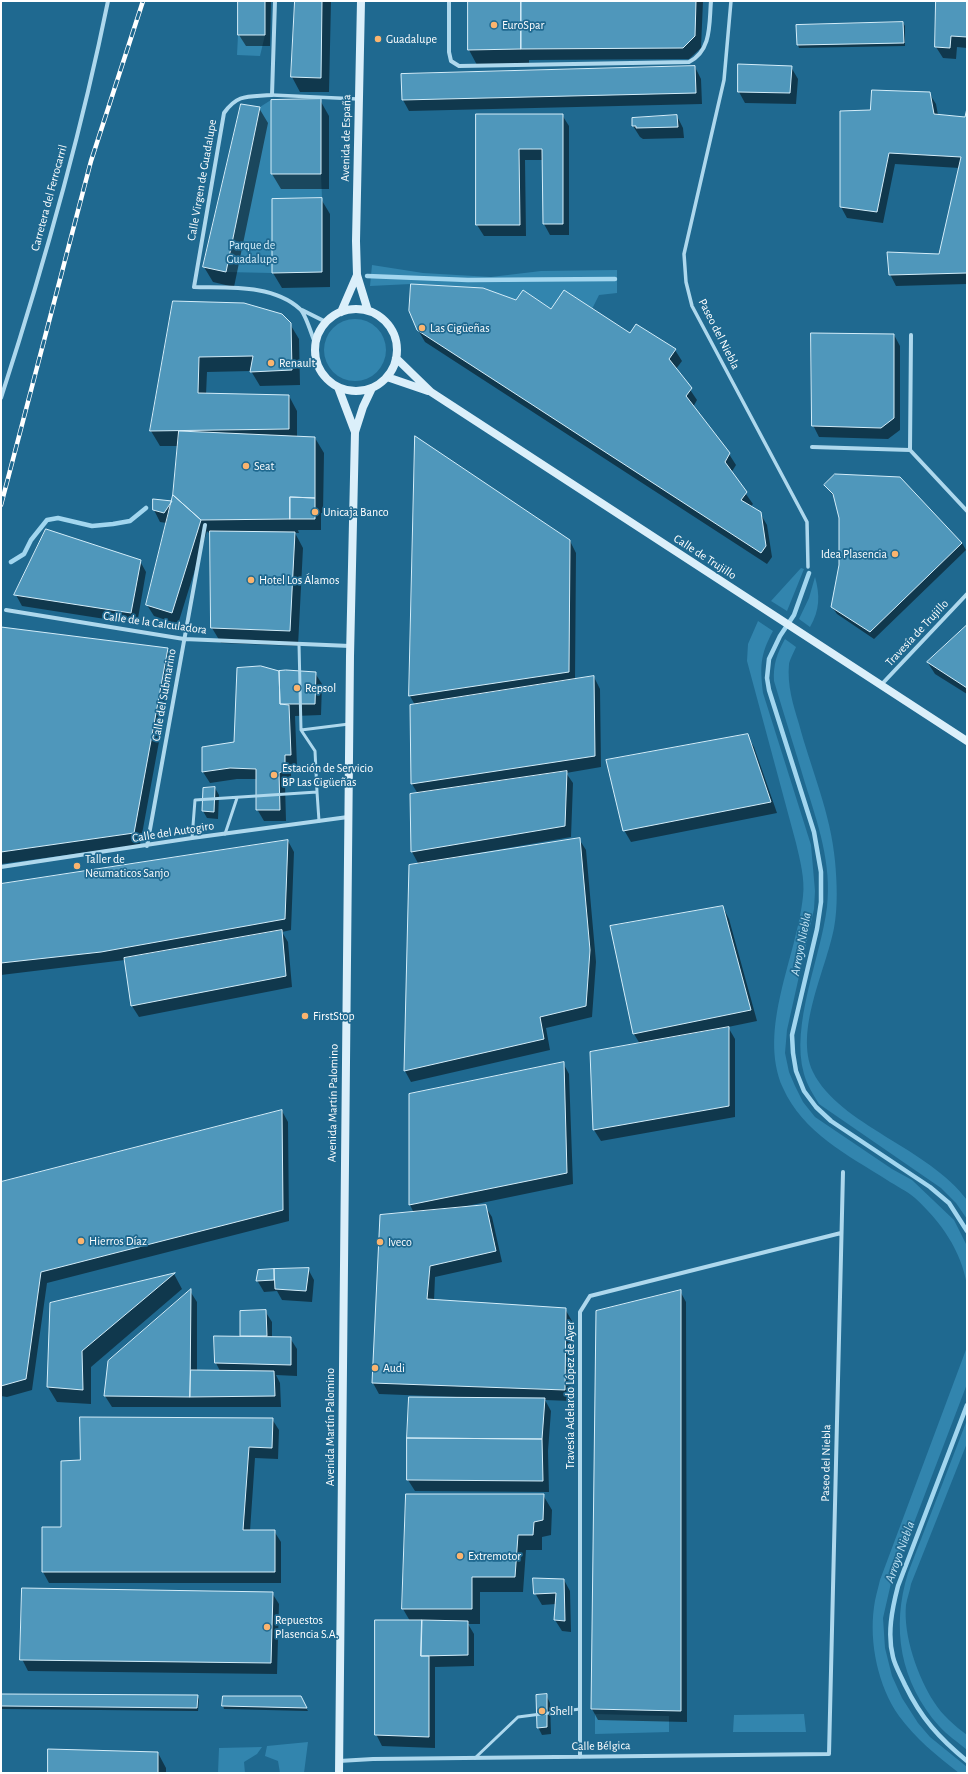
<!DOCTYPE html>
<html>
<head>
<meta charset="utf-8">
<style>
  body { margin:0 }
  #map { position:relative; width:968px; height:1774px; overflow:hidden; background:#1f6990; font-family:"Alegreya Sans",sans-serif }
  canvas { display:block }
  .frame { position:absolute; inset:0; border:2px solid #fff; pointer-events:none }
</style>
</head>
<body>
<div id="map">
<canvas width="968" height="1774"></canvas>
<div class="frame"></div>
</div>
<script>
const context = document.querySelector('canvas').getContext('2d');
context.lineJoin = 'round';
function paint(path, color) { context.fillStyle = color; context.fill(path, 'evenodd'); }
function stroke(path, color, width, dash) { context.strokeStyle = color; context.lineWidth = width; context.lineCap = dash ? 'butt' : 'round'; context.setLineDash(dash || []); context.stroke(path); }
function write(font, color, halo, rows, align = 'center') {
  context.font = font + ' "Alegreya Sans",sans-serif'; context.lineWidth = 3.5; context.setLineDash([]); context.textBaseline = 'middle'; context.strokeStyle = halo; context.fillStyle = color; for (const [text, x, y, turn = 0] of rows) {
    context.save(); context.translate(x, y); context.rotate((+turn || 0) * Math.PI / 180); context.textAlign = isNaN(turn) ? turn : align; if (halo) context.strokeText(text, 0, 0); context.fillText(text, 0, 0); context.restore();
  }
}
const green = new Path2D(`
  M 238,35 L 265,35 L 260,56 L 237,55 Z
  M 271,100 L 271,174 L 321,174 L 322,198 L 272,199 L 272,273 L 226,272 L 260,107 Z
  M 372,265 L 423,273 L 491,277 L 541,271 L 617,270 L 617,293 L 599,295 L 592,309 L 564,290 L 551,309 L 523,290 L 516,300 L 483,288 L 411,284 L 370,286 Z
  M324 350a31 31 0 1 1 62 0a31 31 0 1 1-62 0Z
  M 801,568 L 804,569 L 787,611 L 771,601 Z
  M 815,577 C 820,595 820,610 810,627 L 799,619 L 809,598 Z
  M 758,621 L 773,631 C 760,655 760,666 763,693 L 811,845 L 815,891 L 814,909 L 787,1030 L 785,1053 L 789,1072 L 795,1086 L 803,1102 L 815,1117 L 892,1169 L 912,1180 L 954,1220 L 967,1246 L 967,1285 C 961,1250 941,1222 915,1198 C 907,1191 896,1186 887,1180 C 848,1155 803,1133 783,1088 C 757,1029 797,957 803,896 C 805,879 800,860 796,843 L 747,661 L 748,644 Z
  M 785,639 L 796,647 C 794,652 790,659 789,664 C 787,685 793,705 799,724 C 811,769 831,814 835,861 C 837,882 838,907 834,928 C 826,970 794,1031 813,1072 C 839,1125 929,1148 967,1200 L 967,1219 L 956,1203 L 941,1188 L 819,1104 C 813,1094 807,1085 804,1074 C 790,1025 821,957 827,907 C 832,864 818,824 805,783 C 795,749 784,715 774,681 C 773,665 777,653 785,639 Z
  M 967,1347 L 967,1384 L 891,1583 L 883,1618 L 885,1648 L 892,1676 L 902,1698 L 918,1723 L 930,1737 L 967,1767 L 967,1773 L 959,1773 C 937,1756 915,1738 899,1716 C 878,1686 869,1643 874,1607 C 875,1598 878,1589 880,1580 Z
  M 967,1420 L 967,1443 L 911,1584 C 910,1591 907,1598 906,1605 C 903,1636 918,1677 934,1702 C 942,1715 955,1726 967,1735 L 967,1750 C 958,1742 947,1735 939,1726 C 900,1682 891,1628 908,1573 Z
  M 595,1714 L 669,1716 L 669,1732 L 595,1734 Z
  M 804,1714 L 806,1732 L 733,1732 L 734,1715 Z
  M 308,1742 L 304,1773 L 280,1773 L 278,1761 L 265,1756 L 267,1746 Z
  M 262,1747 L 257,1754 L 244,1762 L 245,1773 L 218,1773 L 219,1748 Z`);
const shadow = new Path2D(`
  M 239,1 L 271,1 L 270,46 L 246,46 L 239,35 Z
  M 296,1 L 331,1 L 329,92 L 300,92 L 292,77 Z
  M 469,1 L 703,1 L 701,48 L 689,59 L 529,60 L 529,63 L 477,65 L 469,50 Z
  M 937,1 L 967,1 L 967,48 L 957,47 L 956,59 L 943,58 L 936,47 Z
  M 903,23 L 905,26 L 905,46 L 799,48 L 798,45 Z
  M 695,67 L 701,79 L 702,104 L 409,111 L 403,100 Z
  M 791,67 L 798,79 L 796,104 L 745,103 L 739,92 Z
  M 929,93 L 936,104 L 938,115 L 966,118 L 967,113 L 967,284 L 896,286 L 890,274 L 940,255 L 959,168 L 895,164 L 883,223 L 847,218 L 841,207 L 871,111 Z
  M 320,100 L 329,116 L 329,189 L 281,189 L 272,174 Z
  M 259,108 L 268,123 L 234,287 L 213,282 L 204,267 Z
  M 477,115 L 562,115 L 569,126 L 569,235 L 550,235 L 544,224 L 543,160 L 525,160 L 526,236 L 484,236 L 477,225 Z
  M 677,116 L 683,128 L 684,138 L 643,139 L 640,137 L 633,126 Z
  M 321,199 L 330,214 L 330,287 L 282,288 L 273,273 Z
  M 516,301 L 551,310 L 675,350 L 682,361 L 676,369 L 697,400 L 693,407 L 729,454 L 736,465 L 731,473 L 753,504 L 750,507 L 760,513 L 767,525 L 772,557 L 767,564 L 425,342 L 418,330 Z
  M 174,303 L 290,324 L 299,339 L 300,385 L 260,386 L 251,371 L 207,372 L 206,395 L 289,396 L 297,411 L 297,437 L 315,438 L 324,453 L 323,513 L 321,513 L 321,530 L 298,530 L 299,533 L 295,533 L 303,548 L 298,646 L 221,643 L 212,628 L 211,535 L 207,531 L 178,624 L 154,616 L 147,605 L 167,523 L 160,522 L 154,510 L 154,500 L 171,502 L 172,504 L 179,446 L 160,446 L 151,431 Z
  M 894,335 L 900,346 L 900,430 L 888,439 L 819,437 L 813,425 Z
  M 825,485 L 962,543 L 966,550 L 874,639 L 837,614 L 832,607 L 840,565 L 840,518 L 835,498 Z
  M 570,541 L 576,553 L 575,680 L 594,677 L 600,689 L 601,767 L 566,773 L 573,783 L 571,837 L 461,856 L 462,858 L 579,839 L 586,850 L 596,962 L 592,1017 L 546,1028 L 550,1050 L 411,1082 L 405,1071 L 410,866 L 419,865 L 412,852 L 411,795 L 418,794 L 412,784 L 411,706 L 415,705 L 410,696 Z
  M 140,561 L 146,572 L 137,624 L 22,606 L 16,595 Z
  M 967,626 L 967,694 L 935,674 L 928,663 Z
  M 1,628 L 167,649 L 174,660 L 140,845 L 1,864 Z
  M 279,672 L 315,673 L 322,684 L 321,715 L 295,716 L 297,766 L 291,766 L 291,782 L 285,784 L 286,821 L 264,821 L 257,809 L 257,779 L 237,779 L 210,783 L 203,772 L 235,743 Z
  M 747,736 L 754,747 L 777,813 L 631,842 L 624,830 Z
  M 215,788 L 219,795 L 218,819 L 207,818 L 203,811 Z
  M 288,841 L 294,852 L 291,930 L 282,932 L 288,942 L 292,987 L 139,1017 L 132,1006 L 125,960 L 1,975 L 1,885 Z
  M 723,907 L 729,919 L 757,1021 L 728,1027 L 735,1039 L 735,1117 L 601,1141 L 594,1130 L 640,1044 L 634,1034 L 611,926 Z
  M 563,1063 L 569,1074 L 573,1184 L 462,1207 L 462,1208 L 485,1206 L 492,1217 L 502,1262 L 435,1277 L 434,1301 L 565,1309 L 572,1321 L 571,1401 L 545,1400 L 551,1411 L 548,1451 L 549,1492 L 415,1491 L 408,1480 L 410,1398 L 456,1399 L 456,1397 L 379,1394 L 373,1383 L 414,1213 L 410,1205 L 410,1095 Z
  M 282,1111 L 288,1122 L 289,1221 L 47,1283 L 32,1390 L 7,1397 L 1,1396 L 1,1183 Z
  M 308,1269 L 314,1280 L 312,1302 L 282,1300 L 277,1291 L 264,1292 L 257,1280 L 258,1271 Z
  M 174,1274 L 182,1289 L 91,1367 L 91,1404 L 57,1402 L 48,1387 L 51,1304 Z
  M 190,1291 L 197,1302 L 197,1371 L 220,1371 L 216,1363 L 241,1337 L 241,1312 L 265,1311 L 272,1322 L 272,1337 L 290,1338 L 297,1349 L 297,1376 L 276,1375 L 280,1383 L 281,1407 L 112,1407 L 105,1396 Z
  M 680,1291 L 686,1302 L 687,1722 L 598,1720 L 592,1709 L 597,1312 Z
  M 272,1419 L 279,1430 L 278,1459 L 255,1458 L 250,1531 L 274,1531 L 281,1542 L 281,1583 L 49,1583 L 43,1572 L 62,1528 L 81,1461 Z
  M 407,1495 L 543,1495 L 552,1510 L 551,1535 L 542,1537 L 542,1550 L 526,1550 L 523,1592 L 480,1592 L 480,1624 L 468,1624 L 474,1634 L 474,1666 L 435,1667 L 435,1748 L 382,1746 L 376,1734 L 410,1621 L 403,1609 Z
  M 564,1580 L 570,1591 L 571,1632 L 562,1631 L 555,1620 L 556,1604 L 542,1605 L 535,1593 Z
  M 272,1593 L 279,1604 L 277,1674 L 28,1671 L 22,1659 Z
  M 1,1695 L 197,1696 L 199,1699 L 198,1711 L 1,1709 Z
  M 546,1695 L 550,1703 L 551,1734 L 542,1735 L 538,1727 Z
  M 300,1697 L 308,1711 L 224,1709 L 223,1705 Z
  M 158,1753 L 166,1768 L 166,1773 L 49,1773 Z`);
const stream = new Path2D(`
  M 367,276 L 468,280 L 615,279
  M 11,562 L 24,554 L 31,540 L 47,520 L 58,518 L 92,526 L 113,524 L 130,521 L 146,508
  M 809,573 L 794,615 L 780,636 L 769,659 L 767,678 L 769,690 L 814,832 L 821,872 L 821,902 L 817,929 L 792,1035 L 793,1053 L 796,1071 L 804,1091 L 816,1107 L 831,1121 L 930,1187 L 949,1203 L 967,1231
  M 967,1405 L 898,1586 C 892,1609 887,1634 893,1657 C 895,1666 901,1676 905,1685 C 921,1718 939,1738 967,1761`);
const building = new Path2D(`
  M 238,1 L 265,1 L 265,35 L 238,35 Z
  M 295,1 L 322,1 L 321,78 L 291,77 Z
  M 468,1 L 521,1 L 521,49 L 468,50 Z
  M 521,1 L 696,1 L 695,36 L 683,48 L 521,49 Z
  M 936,1 L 967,1 L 967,37 L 951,36 L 950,48 L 935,47 Z
  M 903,22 L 904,43 L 797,45 L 796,25 Z
  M 738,64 L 792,66 L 790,93 L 738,92 Z
  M 695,66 L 696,93 L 402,100 L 401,74 Z
  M 872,90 L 930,92 L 934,114 L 965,117 L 967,108 L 967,273 L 889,275 L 887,252 L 939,254 L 961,157 L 889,153 L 877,212 L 840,207 L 840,111 L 870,110 Z
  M 321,99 L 321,174 L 271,174 L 271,100 Z
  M 241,104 L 260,107 L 226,272 L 203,267 Z
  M 476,114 L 563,114 L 563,224 L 543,224 L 542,149 L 519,149 L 520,225 L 476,225 Z
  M 677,115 L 678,127 L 636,128 L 636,126 L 632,126 L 632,118 Z
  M 322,198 L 322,272 L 272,273 L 272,199 Z
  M 411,284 L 483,288 L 516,300 L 523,290 L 551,309 L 564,290 L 630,333 L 636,324 L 676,349 L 669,359 L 692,388 L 686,396 L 730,453 L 725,462 L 747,492 L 741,500 L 761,512 L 766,546 L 761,553 L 417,330 L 409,311 Z
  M 173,301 L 244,303 L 282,314 L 291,323 L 292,370 L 250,372 L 253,356 L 199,357 L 198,393 L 289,395 L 289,429 L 150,431 Z
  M 811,333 L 894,334 L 894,418 L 881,428 L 812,426 Z
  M 179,431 L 315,437 L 315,498 L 290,497 L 290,519 L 201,520 L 173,495 Z
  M 415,436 L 570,540 L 569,672 L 409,696 Z
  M 835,474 L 900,477 L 962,543 L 870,632 L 831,607 L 839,565 L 839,518 L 833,494 L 824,485 Z
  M 173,495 L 201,520 L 172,613 L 146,605 Z
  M 290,497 L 315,498 L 315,519 L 290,519 Z
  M 153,499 L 172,501 L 164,513 L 153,510 Z
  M 46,529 L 141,560 L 131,613 L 14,595 Z
  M 210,531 L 295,532 L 290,631 L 211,628 Z
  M 967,625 L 967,688 L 927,662 Z
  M 1,627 L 168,648 L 134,833 L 1,852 Z
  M 261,666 L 279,671 L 280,704 L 289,705 L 291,755 L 285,755 L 285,770 L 279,773 L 280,810 L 256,810 L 256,769 L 230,768 L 202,772 L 202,747 L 234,742 L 237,668 Z
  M 286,670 L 316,672 L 315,704 L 280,704 L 279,671 Z
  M 594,676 L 595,756 L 411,784 L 410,705 Z
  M 748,734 L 771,802 L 623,831 L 606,760 Z
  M 567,771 L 565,826 L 411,852 L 410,794 Z
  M 215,787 L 214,812 L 202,811 L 203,788 Z
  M 580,838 L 590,950 L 586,1006 L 540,1017 L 544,1039 L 404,1071 L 409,865 Z
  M 288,840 L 285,919 L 101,952 L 1,963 L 1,884 Z
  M 723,906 L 751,1010 L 633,1034 L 610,926 Z
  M 282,930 L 286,976 L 131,1006 L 124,958 Z
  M 729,1027 L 729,1106 L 593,1130 L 590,1052 Z
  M 564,1062 L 567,1173 L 409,1205 L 409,1094 Z
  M 282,1110 L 283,1210 L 41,1272 L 26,1379 L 1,1386 L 1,1182 Z
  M 486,1205 L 496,1251 L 430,1266 L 427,1299 L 566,1308 L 565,1390 L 372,1383 L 380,1215 Z
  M 309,1268 L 306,1291 L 275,1289 L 274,1269 Z
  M 274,1269 L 274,1280 L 256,1281 L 258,1270 Z
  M 175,1273 L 82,1351 L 83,1390 L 47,1387 L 50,1303 Z
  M 191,1289 L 190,1397 L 104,1396 L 108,1361 Z
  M 681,1290 L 681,1711 L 591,1709 L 596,1311 Z
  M 266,1310 L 267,1336 L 240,1336 L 240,1311 Z
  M 214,1336 L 291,1337 L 291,1365 L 215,1363 Z
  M 191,1370 L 274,1371 L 275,1396 L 190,1397 Z
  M 409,1397 L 545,1398 L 542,1439 L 407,1438 Z
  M 80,1417 L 273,1418 L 272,1448 L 249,1447 L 243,1530 L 275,1530 L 275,1572 L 42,1572 L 42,1527 L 61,1527 L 61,1461 L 80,1460 Z
  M 407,1438 L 542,1439 L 543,1481 L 407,1480 Z
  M 406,1494 L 544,1494 L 543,1520 L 534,1522 L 533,1535 L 518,1535 L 515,1577 L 472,1577 L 472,1609 L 402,1609 Z
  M 533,1578 L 564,1579 L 565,1621 L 554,1620 L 556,1593 L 534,1594 Z
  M 22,1588 L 273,1592 L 271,1663 L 20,1660 Z
  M 375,1620 L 422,1620 L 421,1656 L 429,1656 L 429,1737 L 375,1735 Z
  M 422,1620 L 468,1621 L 468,1655 L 421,1656 Z
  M 1,1694 L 198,1695 L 197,1708 L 1,1706 Z
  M 547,1694 L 547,1727 L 537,1728 L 536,1695 Z
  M 223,1696 L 301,1696 L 307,1708 L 222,1706 Z
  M 48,1749 L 158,1752 L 158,1773 L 48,1773 Z`);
const service = new Path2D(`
  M 299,644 L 301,730
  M 317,792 L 319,821
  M 225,834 L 237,798
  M 192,838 L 195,800 L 317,792 L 315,751 L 301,730 L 349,724
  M 475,1758 L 518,1717 L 580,1709`);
const pedestrian = new Path2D(`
  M 731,1 L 724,80 L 684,254 L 686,282 L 692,306 L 807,522 L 808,567
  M 272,95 L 358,99`);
const minor = new Path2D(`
  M 275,1 L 272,95 C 249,97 238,93 224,113 L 194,287 C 228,288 273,284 300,309 C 306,314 312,337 316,345
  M 449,1 L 449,52 L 451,61 L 459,66 L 689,62 C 712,50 709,24 711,1
  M 302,310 L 326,322
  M 911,335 L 910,450 L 967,511
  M 1,398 C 43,268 81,134 108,1
  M 812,447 L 910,450
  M 6,610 L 184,639 L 350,646
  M 881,685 L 967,594
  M 147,846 L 205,525
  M 1,867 L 192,838 L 348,817
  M 580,1757 L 580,1312 L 590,1296 L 841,1233
  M 339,1761 L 373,1759 L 829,1754 L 843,1172`);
const secondary = new Path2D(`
  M 361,1 L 356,241 L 357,275 L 368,311
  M315 350a41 41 0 1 1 82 0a41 41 0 1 1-82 0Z
  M 341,312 L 357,275
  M 396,358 L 431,392 L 967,741
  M 387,377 L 428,391
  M 338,387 L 355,432
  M 339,1773 L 350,656 L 355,432 L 363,407 L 372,388`);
const rail = new Path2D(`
  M 1,505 L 91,161 L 143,1`);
const markers = [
  [494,25,4,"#fbb46e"],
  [378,39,4,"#fbb46e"],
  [422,328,4,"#fbb46e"],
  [271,363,4,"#fbb46e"],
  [246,466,4,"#fbb46e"],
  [315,512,4,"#fbb46e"],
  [895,554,4,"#fbb46e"],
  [251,580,4,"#fbb46e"],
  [297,688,4,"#fbb46e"],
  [274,775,4,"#fbb46e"],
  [77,866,4,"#fbb46e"],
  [305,1016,4,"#fbb46e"],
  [81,1241,4,"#fbb46e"],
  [380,1242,4,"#fbb46e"],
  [375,1368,4,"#fbb46e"],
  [460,1556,4,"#fbb46e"],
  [267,1627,4,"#fbb46e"],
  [542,1711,4,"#fbb46e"]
];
const poiNames = [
  ["EuroSpar",502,25],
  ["Guadalupe",386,39],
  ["Las Cigüeñas",430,328],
  ["Renault",279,363],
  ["Seat",254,466],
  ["Unicaja Banco",323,512],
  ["Idea Plasencia",887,554,"right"],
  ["Hotel Los Álamos",259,580],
  ["Repsol",305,688],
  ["Estación de Servicio",282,768],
  ["BP Las Cigüeñas",282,782],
  ["Taller de",85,859],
  ["Neumaticos Sanjo",85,873],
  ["FirstStop",313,1016],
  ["Hierros Díaz",89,1241],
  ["Iveco",388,1242],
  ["Audi",383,1368],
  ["Extremotor",468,1556],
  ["Repuestos",275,1620],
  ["Plasencia S.A.",275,1634],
  ["Shell",550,1711]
];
const streetNames = [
  ["Avenida de España",346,138,-89],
  ["Calle Virgen de Guadalupe",202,180,-80],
  ["Carretera del Ferrocarril",49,198,-75],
  ["Paseo del Niebla",719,334,63],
  ["Calle de Trujillo",705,557,33],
  ["Calle de la Calculadora",155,623,8],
  ["Travesía de Trujillo",917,633,-47],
  ["Calle del Submarino",164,695,-80],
  ["Calle del Autogiro",173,832,-9],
  ["Avenida Martín Palomino",333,1103,-89],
  ["Travesía Adelardo López de Ayer",570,1395,-90],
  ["Avenida Martín Palomino",330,1427,-90],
  ["Paseo del Niebla",826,1463,-89],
  ["Calle Bélgica",601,1746,-1]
];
const parkNames = [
  ["Parque de",252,245],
  ["Guadalupe",252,259]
];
const waterNames = [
  ["Arroyo Niebla",801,944,-79],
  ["Arroyo Niebla",900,1552,-70]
];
paint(green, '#3285ae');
paint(shadow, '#0007');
stroke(stream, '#a2d6ef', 4.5);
paint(building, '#4f97bb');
stroke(building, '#d4edf9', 1);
stroke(service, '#aed8ed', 3);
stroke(pedestrian, '#aed8ed', 3.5);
stroke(minor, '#aed8ed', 4);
stroke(secondary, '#dbeffa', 8);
stroke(rail, '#fff', 4.5);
stroke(rail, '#1f6990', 3, [9]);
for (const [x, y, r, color] of markers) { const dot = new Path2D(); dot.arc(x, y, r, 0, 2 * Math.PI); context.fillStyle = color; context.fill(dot); stroke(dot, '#1f6990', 1.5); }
write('12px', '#fff', '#1f6990', poiNames, 'left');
write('12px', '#fff', '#1f6990', streetNames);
write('12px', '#d4edf9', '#1f6990', parkNames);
write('italic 13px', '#c2e4f5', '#1f6990', waterNames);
</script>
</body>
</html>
